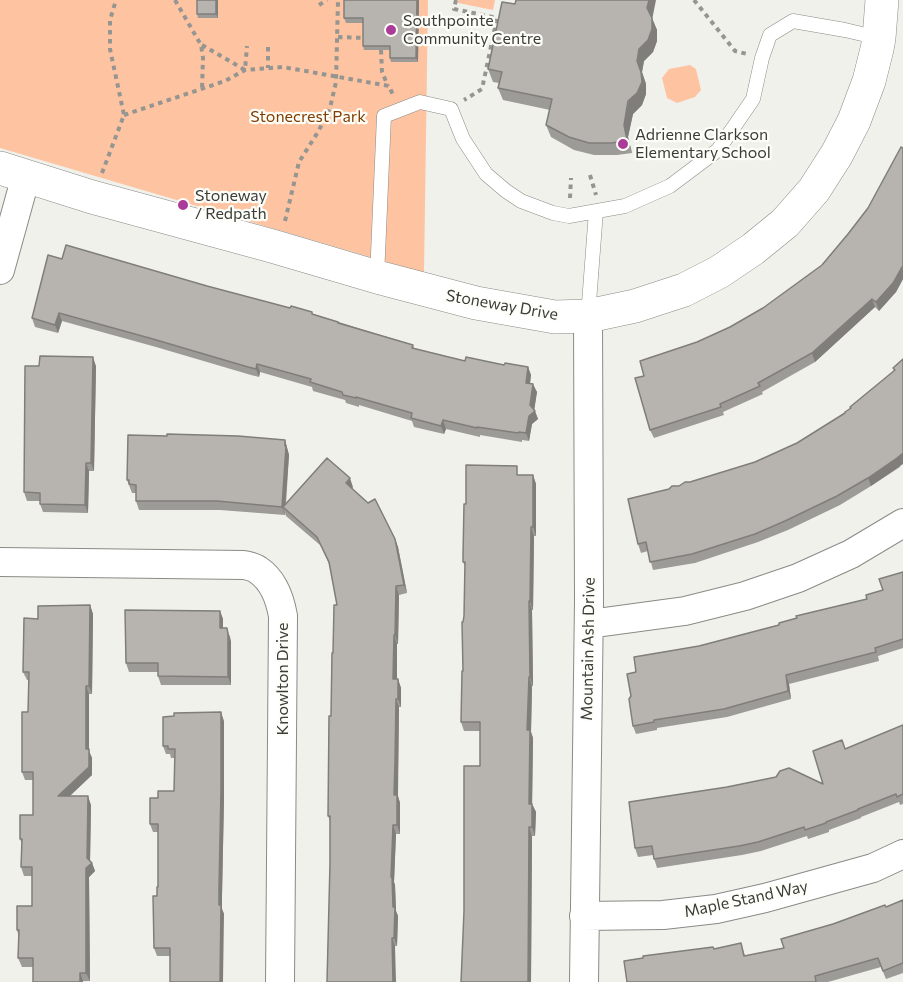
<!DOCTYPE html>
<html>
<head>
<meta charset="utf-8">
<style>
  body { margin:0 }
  canvas { display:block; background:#f1f1ec }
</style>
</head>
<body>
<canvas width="903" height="982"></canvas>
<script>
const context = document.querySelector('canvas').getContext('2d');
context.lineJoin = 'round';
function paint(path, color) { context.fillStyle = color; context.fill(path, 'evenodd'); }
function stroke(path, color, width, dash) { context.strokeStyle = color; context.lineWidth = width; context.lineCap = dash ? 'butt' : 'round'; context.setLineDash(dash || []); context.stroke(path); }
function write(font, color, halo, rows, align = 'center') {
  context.font = font + ' Commissioner,sans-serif'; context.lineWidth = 4.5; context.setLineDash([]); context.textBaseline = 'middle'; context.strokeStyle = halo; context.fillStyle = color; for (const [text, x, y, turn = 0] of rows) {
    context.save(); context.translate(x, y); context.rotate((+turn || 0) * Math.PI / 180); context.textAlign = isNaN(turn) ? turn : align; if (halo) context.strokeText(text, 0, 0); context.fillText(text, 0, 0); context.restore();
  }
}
const green = new Path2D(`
  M 0,0 L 428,0 L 424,273 L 0,148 Z
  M 458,0 L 495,0 L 493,10 L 458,3 Z
  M 690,65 L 696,69 L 701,90 L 695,97 L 677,103 L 667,98 L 662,78 L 669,69 Z`);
const path = new Path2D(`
  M 175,0 L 201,45 L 203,58 L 202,89
  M 456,0 L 454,9 L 497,18 L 482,89 L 464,100
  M 694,0 L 735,51 L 747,54
  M 319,5 L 327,0
  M 338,37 L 364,38
  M 202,45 L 245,70 L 247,46
  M 268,47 L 268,68
  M 381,50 L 382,72 L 388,86
  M 124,115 L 225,81 L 245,70 L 283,67 L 389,86 L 393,95
  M 102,173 L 124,115 L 110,49 L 110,20 L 116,0
  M 590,175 L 596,195
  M 570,198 L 571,178
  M 285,221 L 299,162 L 318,132 L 330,108 L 336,82 L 338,0`);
const lane = new Path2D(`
  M 377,277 L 384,116 L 420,102 L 451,109 L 463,139 L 486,174 L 506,191 L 521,201 L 553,213 L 569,216 L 625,206 L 670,186 L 718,150 L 753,99 L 762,58 L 770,35 L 793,21 L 845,30 L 879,38
  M 588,316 L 596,211`);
const street = new Path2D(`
  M 0,270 L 26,176
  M 0,562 L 244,565 C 248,566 254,567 258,570 C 273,580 280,599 283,616 L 280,982
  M 589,624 L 685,611 L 745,596 L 798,578 L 851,554 L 903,523
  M 584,916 L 663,915 L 716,909 L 765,898 L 873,868 L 903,854
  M 584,982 L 589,601 L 588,316`);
const secondary = new Path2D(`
  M 0,168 L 92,197 L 272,246 L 377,277 L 476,303 L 555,317 L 588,316 L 635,306 L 684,290 L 719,272 L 753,249 L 785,223 L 814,190 L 837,154 L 854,121 L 869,81 L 877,49 L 879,38 L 882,0`);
const wall = new Path2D(`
  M 218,0 L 218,18 L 198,18 L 197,14 Z
  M 344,0 L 419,0 L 418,62 L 391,62 L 390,58 L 390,50 L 364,50 L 363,46 L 363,23 L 346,23 L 344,18 Z
  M 515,4 L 652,18 L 657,30 L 657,41 L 653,52 L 644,61 L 642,72 L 646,84 L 646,94 L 642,105 L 633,114 L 628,137 L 632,153 L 617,155 L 594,155 L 574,150 L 551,137 L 546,125 L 550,110 L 503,100 L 498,88 L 499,83 L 493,82 L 488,69 Z
  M 903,148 L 903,279 L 896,292 L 879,311 L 875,307 L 815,362 L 762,392 L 763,394 L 723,412 L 724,415 L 654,438 L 650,430 L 644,376 L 697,342 L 730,327 L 763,308 L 822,265 L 848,234 L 868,208 Z
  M 62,259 L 207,286 L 313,314 L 413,345 L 414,348 L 465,361 L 504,365 L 528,367 L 531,375 L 530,383 L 537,392 L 534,409 L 538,419 L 532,424 L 529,441 L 522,440 L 522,442 L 480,435 L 480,437 L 446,429 L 444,434 L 414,427 L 412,421 L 359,405 L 359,407 L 346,403 L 345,400 L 313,391 L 312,387 L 260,372 L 259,377 L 251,375 L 156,347 L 62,321 L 58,333 L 35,327 L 32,318 Z
  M 903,359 L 900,467 L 871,486 L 840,505 L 788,530 L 758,542 L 695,563 L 653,570 L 648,551 L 641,553 L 638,544 L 679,486 L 755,462 L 797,443 L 845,413 L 894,371 L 893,368 Z
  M 96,366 L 94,471 L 89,471 L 88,513 L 43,512 L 40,504 L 40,501 L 27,501 L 24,492 Z
  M 285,440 L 289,455 L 286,505 L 353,487 L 352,488 L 395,539 L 398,547 L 407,593 L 399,595 L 398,644 L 397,644 L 397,679 L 398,679 L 401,688 L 401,707 L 399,707 L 398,770 L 398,796 L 400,803 L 400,834 L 396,834 L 394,882 L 395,885 L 396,911 L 398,916 L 397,946 L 395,946 L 330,863 L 330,821 L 328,816 L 331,716 L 333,653 L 337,605 L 330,566 L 320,545 L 286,516 L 285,513 L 285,515 L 220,510 L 139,510 L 136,501 L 136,493 L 132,493 L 127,480 Z
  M 520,475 L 533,475 L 536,484 L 536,536 L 534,536 L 533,610 L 532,610 L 533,686 L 532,686 L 531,732 L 533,738 L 532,804 L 536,812 L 535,836 L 532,836 L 531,982 L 461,982 L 480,766 L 480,731 L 464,731 L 461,722 L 463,671 L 465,566 L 463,562 L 466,504 Z
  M 903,572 L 903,648 L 878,656 L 879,661 L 789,684 L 791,699 L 727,717 L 657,728 L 657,730 L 636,734 L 633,726 L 631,696 L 636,672 L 699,646 L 779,625 L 867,599 L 883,590 Z
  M 90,605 L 93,614 L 92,694 L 89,694 L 89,751 L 92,758 L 92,775 L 70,796 L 91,805 L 90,861 L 92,863 L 95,871 L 89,877 L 90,981 L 33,982 L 33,967 L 22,967 L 18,958 L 18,934 L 17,930 L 32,906 L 32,876 L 24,876 L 21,867 L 22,844 L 20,839 L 33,815 L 33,780 L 25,780 L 22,772 L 28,712 L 29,680 L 27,680 L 23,672 L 38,619 Z
  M 220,611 L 223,619 L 223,628 L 230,636 L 231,642 L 231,685 L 161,685 L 158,676 L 158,672 L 129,672 L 126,663 Z
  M 224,721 L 224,799 L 222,896 L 222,909 L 224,914 L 170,956 L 157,956 L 154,948 L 158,887 L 158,832 L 153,832 L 150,824 L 158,798 L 174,791 L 175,758 L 171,758 L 170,754 L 166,754 L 163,746 Z
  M 903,725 L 903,804 L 900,805 L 899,802 L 861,817 L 861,818 L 829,830 L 829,832 L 808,839 L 807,836 L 761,851 L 742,855 L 657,868 L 653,855 L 638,857 L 635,848 L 823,784 L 845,749 Z
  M 903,900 L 903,973 L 886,979 L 881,967 L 828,982 L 627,982 L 714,949 L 741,943 L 745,956 L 784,948 L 833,924 L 886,907 Z`);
const shadedWall = new Path2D(`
  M 216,0 L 218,0 L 218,18 L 216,14 Z
  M 417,0 L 419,0 L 418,62 L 416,58 Z
  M 649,0 L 656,0 L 652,20 L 647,8 Z
  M 652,18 L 657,30 L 657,41 L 653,52 L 644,61 L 642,72 L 646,84 L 646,94 L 642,105 L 633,114 L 628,137 L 632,153 L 627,140 L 624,125 L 639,49 Z
  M 902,267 L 903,271 L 903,279 L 896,292 L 879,311 L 876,302 Z
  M 872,299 L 875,307 L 815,362 L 812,353 Z
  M 59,313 L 62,321 L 58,333 L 55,325 Z
  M 93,357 L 96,366 L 94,471 L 91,463 Z
  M 257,364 L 260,372 L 259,377 L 256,369 Z
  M 528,367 L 531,375 L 529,391 L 526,383 Z
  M 533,384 L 537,392 L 534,412 L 535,411 L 538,419 L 532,424 L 529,441 L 526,433 Z
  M 443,420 L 446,429 L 444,434 L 441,426 Z
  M 285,440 L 289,455 L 285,509 L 283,507 L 285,515 L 282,507 Z
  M 903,453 L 903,464 L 871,486 L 868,478 Z
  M 86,463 L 89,471 L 88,513 L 85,505 Z
  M 533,475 L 536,484 L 536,536 L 533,527 Z
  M 350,478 L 353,487 L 349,492 L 346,483 Z
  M 531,527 L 534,536 L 533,610 L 530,601 Z
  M 395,539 L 398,547 L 407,593 L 404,585 Z
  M 396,586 L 399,595 L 398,644 L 395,635 Z
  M 529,601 L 532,610 L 533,686 L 530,677 Z
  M 90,605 L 93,614 L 92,694 L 89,686 Z
  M 220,611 L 223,619 L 223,636 L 220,628 Z
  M 227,628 L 231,642 L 231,685 L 228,677 Z
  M 394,635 L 397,644 L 397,688 L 393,679 Z
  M 786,675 L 789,684 L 791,699 L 788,691 Z
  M 529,677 L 532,686 L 531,732 L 533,738 L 532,812 L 529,804 L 527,730 Z
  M 398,679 L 401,688 L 401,707 L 398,699 Z
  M 86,686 L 89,694 L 89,751 L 92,758 L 92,775 L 61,804 L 58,796 L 86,749 Z
  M 396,699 L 399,707 L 398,796 L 400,803 L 400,834 L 397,825 L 394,795 Z
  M 221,712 L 224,721 L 224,799 L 222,896 L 222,909 L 224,914 L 223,982 L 220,982 L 219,887 Z
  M 88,796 L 91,805 L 90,864 L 92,863 L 95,871 L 89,877 L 90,981 L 86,973 L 86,868 L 87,858 Z
  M 532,804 L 536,812 L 535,836 L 532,827 Z
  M 393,825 L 396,834 L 394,882 L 395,885 L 396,911 L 398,916 L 397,946 L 394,938 L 391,877 Z
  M 529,827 L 532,836 L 531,982 L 528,982 Z
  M 392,938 L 395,946 L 396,982 L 393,982 Z
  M 80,973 L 83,981 L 83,982 L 80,982 Z`);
const building = new Path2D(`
  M 197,0 L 216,0 L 216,14 L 197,14 Z
  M 344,0 L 417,0 L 416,58 L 390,58 L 390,46 L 363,46 L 363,18 L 344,18 Z
  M 516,0 L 649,0 L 647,8 L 652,18 L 652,29 L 648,40 L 639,49 L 637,61 L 641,72 L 642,82 L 637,93 L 628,101 L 624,125 L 627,140 L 612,143 L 589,143 L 569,137 L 546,125 L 552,99 L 498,88 L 502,72 L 488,69 L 502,2 L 515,4 Z
  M 901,147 L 903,148 L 903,268 L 902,267 L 893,283 L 876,302 L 872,299 L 812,353 L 758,383 L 760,386 L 720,404 L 721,407 L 650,430 L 635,378 L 644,376 L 640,361 L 697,342 L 730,327 L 763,308 L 822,265 L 848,234 L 868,208 Z
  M 66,245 L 207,286 L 290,308 L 291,306 L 312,312 L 312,314 L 338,322 L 338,323 L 413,345 L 412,348 L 465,361 L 466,357 L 504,365 L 505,363 L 528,367 L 526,383 L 533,384 L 530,405 L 535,411 L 529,416 L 526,433 L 519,432 L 518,433 L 477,427 L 477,428 L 443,420 L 441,426 L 411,418 L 412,413 L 356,397 L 356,398 L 343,395 L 342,392 L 310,382 L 311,379 L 257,364 L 256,369 L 248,367 L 153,339 L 59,313 L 55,325 L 32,318 L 48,255 L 62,259 Z
  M 40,356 L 93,357 L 91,463 L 86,463 L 85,505 L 40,504 L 40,493 L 24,492 L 25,366 L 39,366 Z
  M 903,359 L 903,453 L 897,458 L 868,478 L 837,496 L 785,521 L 755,534 L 692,554 L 650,562 L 646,542 L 638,544 L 628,499 L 669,489 L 672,486 L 679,486 L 685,482 L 690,482 L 755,462 L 797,443 L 845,413 L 845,412 L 851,408 L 850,407 L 895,370 L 893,368 Z
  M 167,434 L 238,436 L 285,440 L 285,446 L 286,446 L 282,507 L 217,501 L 136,501 L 136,485 L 129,484 L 129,480 L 127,480 L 128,435 L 167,436 Z
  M 327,458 L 350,478 L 346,483 L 368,503 L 375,499 L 395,539 L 404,585 L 396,586 L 395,635 L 394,635 L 393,679 L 398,679 L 398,699 L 396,699 L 395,761 L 394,795 L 397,795 L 397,825 L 393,825 L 391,877 L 392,877 L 393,907 L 395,907 L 394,938 L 392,938 L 393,982 L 327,982 L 330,863 L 330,816 L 328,816 L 329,716 L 331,716 L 332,653 L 333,653 L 334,605 L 337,605 L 329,562 L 317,537 L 283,507 Z
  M 466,465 L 517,466 L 517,475 L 533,475 L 533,527 L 531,527 L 530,601 L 529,601 L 530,677 L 529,677 L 527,730 L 530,730 L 529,804 L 532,804 L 532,827 L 529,827 L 528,982 L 461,982 L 464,911 L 464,766 L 480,766 L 480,722 L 461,722 L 462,671 L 463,671 L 462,622 L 463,622 L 464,616 L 465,562 L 463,562 L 463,556 L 464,504 L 466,504 Z
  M 903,572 L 903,639 L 875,648 L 876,652 L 786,675 L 788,691 L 724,709 L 654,720 L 654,722 L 633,726 L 631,713 L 629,699 L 631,696 L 627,674 L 636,672 L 634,657 L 699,646 L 779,625 L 779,623 L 797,618 L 796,616 L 867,599 L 866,595 L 883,590 L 879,579 Z
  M 90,605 L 89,686 L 86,686 L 86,749 L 89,749 L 89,767 L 58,796 L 88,796 L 87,858 L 92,863 L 86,868 L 86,973 L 80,973 L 80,982 L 33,982 L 33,958 L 18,958 L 19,930 L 17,930 L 17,906 L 32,906 L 32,867 L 21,867 L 22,839 L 20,839 L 20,815 L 33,815 L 33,772 L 22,772 L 22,712 L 28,712 L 29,672 L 23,672 L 24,618 L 38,619 L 38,606 Z
  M 125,610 L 220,611 L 220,628 L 227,628 L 228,634 L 228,677 L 158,676 L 158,663 L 126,663 Z
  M 221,712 L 221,790 L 219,887 L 219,905 L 221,905 L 220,982 L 170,982 L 170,948 L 154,948 L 153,896 L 157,896 L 157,887 L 158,887 L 158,824 L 150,824 L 150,798 L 158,798 L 158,791 L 174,791 L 175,749 L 168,749 L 168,746 L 163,746 L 163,717 L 174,716 L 174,713 Z
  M 903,725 L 903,794 L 897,797 L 896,794 L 858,809 L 858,810 L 826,822 L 826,823 L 805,830 L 804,827 L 758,842 L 739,846 L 654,859 L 652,846 L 635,848 L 629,802 L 727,787 L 776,777 L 780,771 L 789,768 L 823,784 L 813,751 L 842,740 L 845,749 Z
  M 903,900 L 903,963 L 883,971 L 878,958 L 815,976 L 816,982 L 627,982 L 624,961 L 643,958 L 643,956 L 713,947 L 714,949 L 741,943 L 744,956 L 784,948 L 781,939 L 833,924 L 885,905 L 886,907 Z`);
const markers = [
  [391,30,6,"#ab3b98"],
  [623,144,6,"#ab3b98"],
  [183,205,6,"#ab3b98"]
];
const poiNames = [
  ["Southpointe",403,21],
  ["Community Centre",403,39],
  ["Adrienne Clarkson",635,135],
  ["Elementary School",635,153],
  ["Stoneway",195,196],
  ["/ Redpath",195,214]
];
const parkNames = [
  ["Stonecrest Park",308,117]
];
const streetNames = [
  ["Stoneway Drive",502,305,10],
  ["Mountain Ash Drive",588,649,-89],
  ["Knowlton Drive",283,679,-90],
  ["Maple Stand Way",746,899,-12]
];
paint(green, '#fec4a1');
stroke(lane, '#8a8a86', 15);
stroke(street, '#8a8a86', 30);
stroke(secondary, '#8a8a86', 34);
stroke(path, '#959591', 4, [4.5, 4.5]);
stroke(lane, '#fff', 14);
stroke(street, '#fff', 28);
stroke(secondary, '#fff', 33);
paint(wall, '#9d9b97');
paint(shadedWall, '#807e7b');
paint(building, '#b7b4b0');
stroke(building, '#807e7b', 1.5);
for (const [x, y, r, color] of markers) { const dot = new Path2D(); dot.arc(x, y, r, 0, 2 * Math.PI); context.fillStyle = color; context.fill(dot); stroke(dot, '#fefef9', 2); }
write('16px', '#3b3b39', '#fefef9', poiNames, 'left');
write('16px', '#813d00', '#fefef9', parkNames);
write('16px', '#3b3b39', '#fefef9', streetNames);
</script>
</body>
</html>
